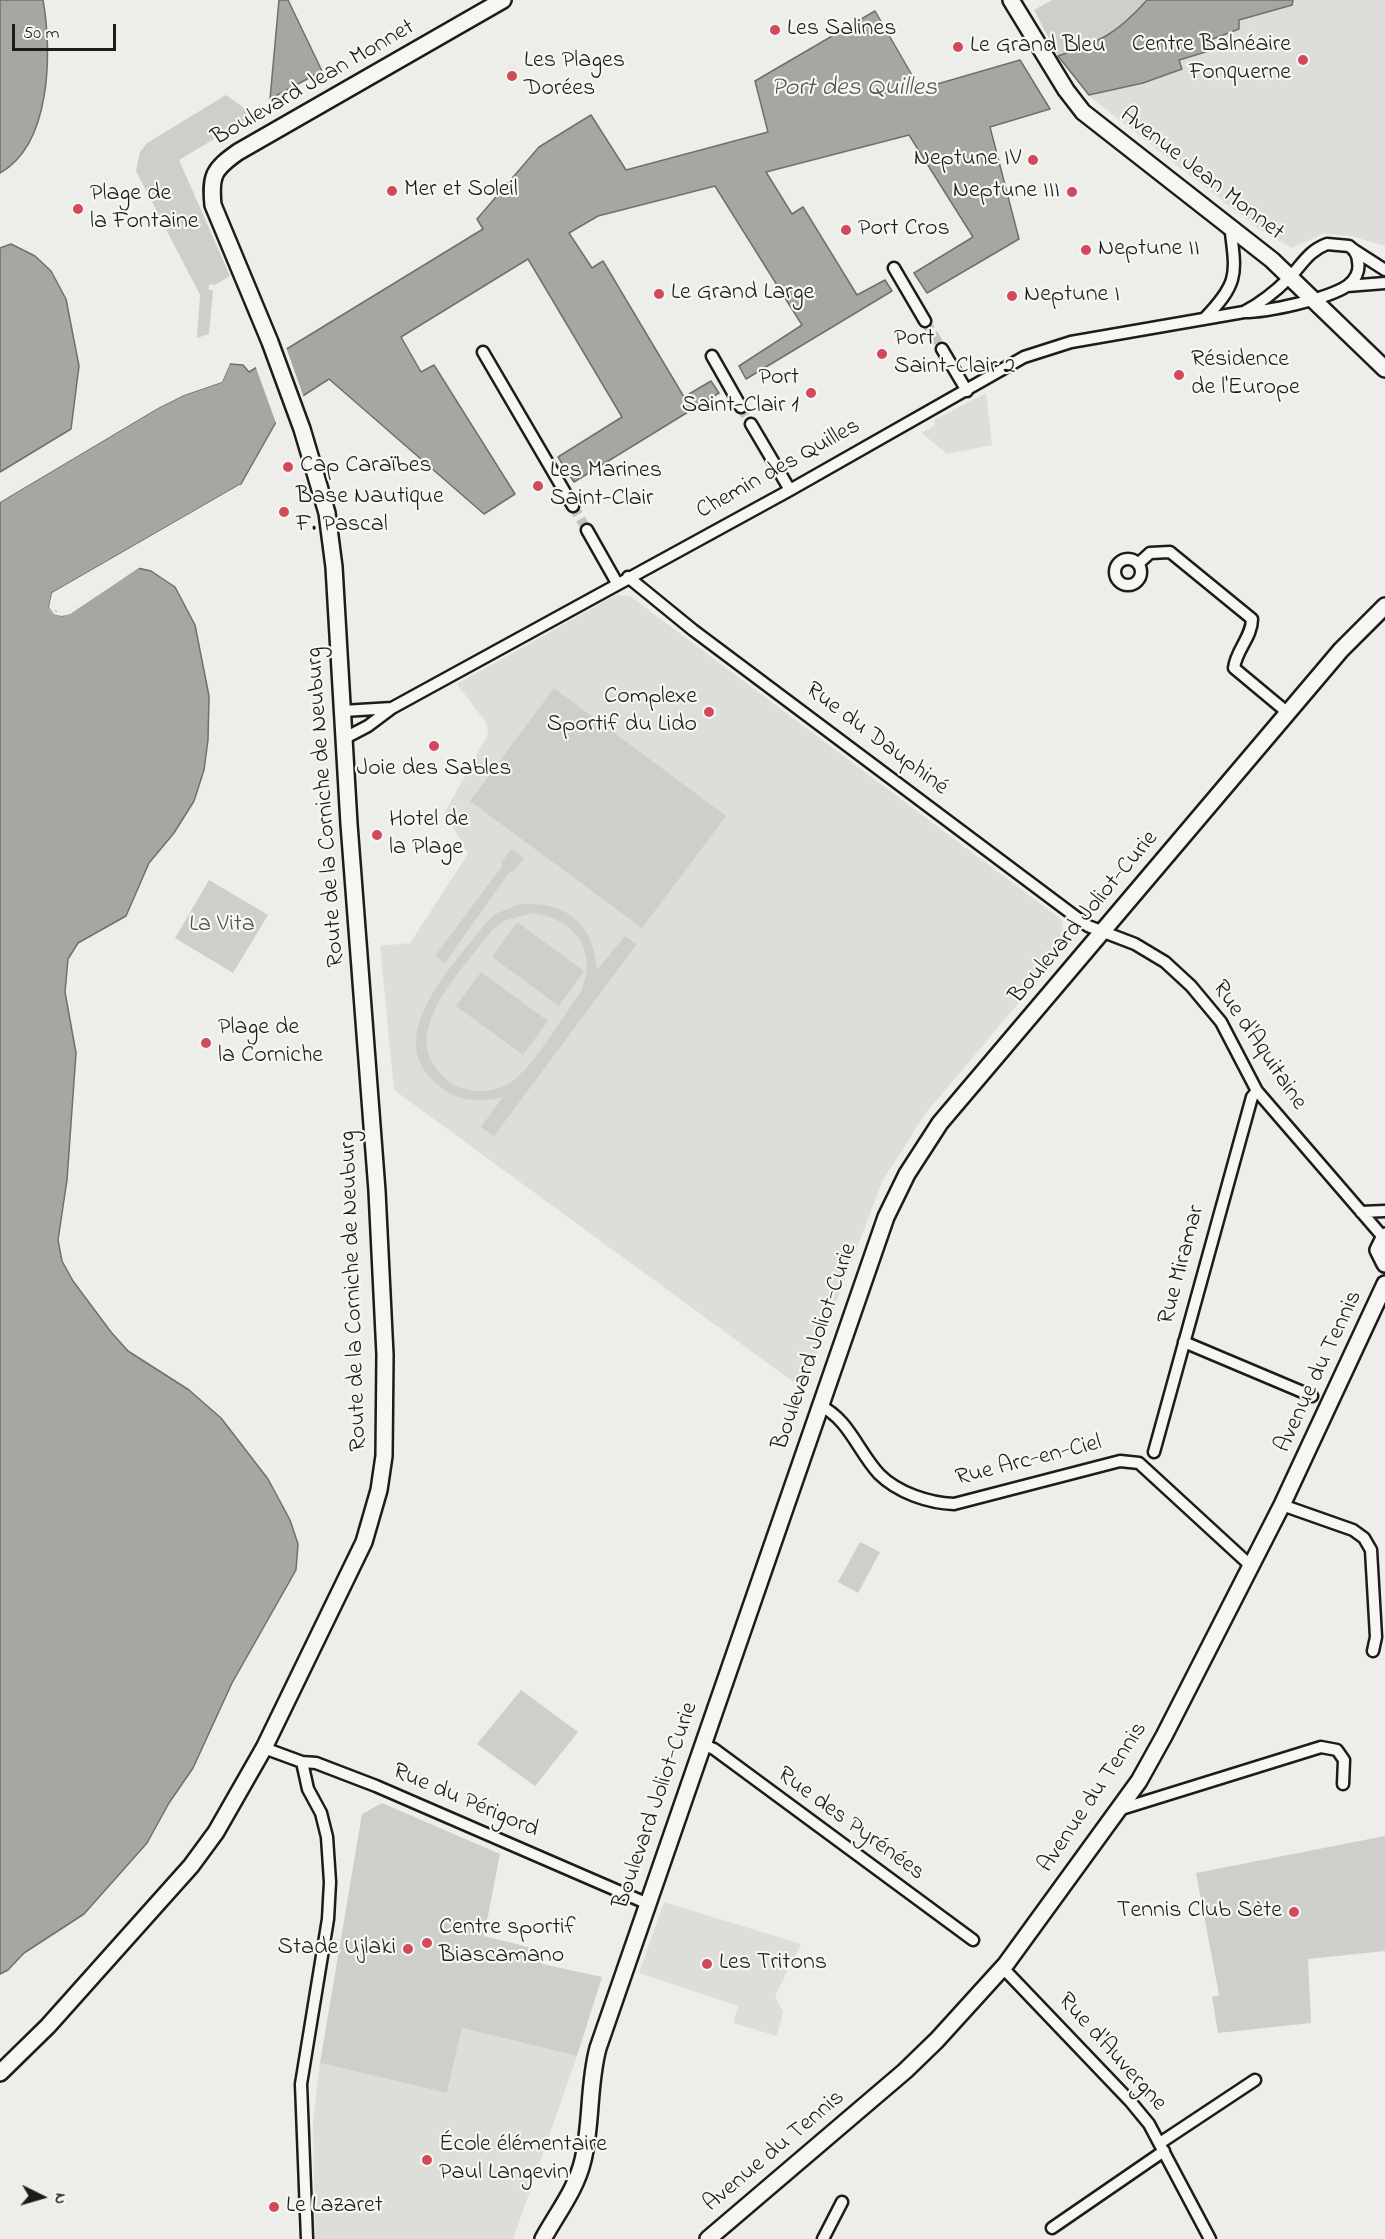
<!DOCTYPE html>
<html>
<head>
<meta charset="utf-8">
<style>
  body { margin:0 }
  #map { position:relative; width:1385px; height:2239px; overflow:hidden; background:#edede9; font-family:"Indie Flower",sans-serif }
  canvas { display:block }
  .north { position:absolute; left:12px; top:2167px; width:60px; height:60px; -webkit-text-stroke:4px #f6f6f2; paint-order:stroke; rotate:95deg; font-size:16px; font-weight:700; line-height:24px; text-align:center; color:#1c1c1c }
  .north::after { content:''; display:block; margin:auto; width:21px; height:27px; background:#1c1c1c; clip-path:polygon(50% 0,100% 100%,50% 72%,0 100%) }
  .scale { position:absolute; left:12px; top:24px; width:104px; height:27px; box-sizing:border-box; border:3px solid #1c1c1c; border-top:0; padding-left:8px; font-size:18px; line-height:21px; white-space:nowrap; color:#1c1c1c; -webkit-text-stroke:4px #f6f6f2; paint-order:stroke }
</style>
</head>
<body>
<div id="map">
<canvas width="1385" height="2239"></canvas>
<div class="north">N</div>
<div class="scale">50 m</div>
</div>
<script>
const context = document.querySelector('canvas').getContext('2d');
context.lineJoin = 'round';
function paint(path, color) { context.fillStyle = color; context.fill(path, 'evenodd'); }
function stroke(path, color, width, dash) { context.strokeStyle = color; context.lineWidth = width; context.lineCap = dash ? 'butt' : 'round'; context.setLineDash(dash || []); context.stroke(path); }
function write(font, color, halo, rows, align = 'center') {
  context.font = font + ' "Indie Flower",sans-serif'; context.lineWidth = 4.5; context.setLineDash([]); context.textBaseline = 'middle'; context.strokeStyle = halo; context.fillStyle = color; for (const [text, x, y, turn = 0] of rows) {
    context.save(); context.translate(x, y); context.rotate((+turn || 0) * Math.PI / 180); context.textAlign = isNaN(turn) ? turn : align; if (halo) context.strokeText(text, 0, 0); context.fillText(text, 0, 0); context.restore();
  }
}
const built = new Path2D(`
  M 1292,0 L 1385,0 L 1385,246 L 1351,236 L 1323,234 L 1292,248 L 1259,229 L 1089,96 L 1142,83 L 1181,69 L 1179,60 L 1212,50 L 1210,40 L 1238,29 L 1238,20 L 1292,5 Z
  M 986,393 L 992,445 L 947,454 L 922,433 L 934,426 L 934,420 Z
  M 616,595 L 630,596 L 1062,920 L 1065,948 L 925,1114 L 882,1182 L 803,1389 L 394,1090 L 380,946 L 410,943 L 468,854 L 445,812 L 488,734 L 487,724 L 457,684 Z
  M 664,1902 L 801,1944 L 775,1996 L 783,2012 L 777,2036 L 733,2023 L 738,2006 L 639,1973 Z
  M 462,2028 L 577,2056 L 513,2239 L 315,2239 L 313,2121 L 320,2063 L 447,2093 Z`);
const green = new Path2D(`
  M 1052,0 L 1147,0 C 1116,35 1100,41 1058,56 L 1034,10 Z
  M 226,95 L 254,115 L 179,160 L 230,276 L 215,285 L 210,284 L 208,289 L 213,291 L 209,334 L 197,338 L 200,295 L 136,171 L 140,152 L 147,143 Z
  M 554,688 L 726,816 L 642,928 L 470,801 Z
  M 511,849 L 524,858 L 513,872 L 510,871 L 445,963 L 435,956 L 503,865 L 501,863 Z
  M 209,880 L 268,915 L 233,973 L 175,938 Z
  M 520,904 C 567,902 593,923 597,970 L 625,936 L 637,944 L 494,1136 L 481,1127 L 503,1097 C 480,1103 458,1102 438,1085 C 379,1037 455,964 486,923 L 495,914 ZM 533,913 C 574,919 599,950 581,992 C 563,1016 535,1065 511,1082 C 495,1093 476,1093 458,1087 C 447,1082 438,1072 432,1062 C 410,1018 467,965 491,931 L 503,921 Z
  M 517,922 L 584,971 L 559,1006 L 492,957 Z
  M 481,972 L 548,1021 L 523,1055 L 456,1006 Z
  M 860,1542 L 880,1552 L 858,1593 L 838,1582 Z
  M 521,1690 L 578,1732 L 535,1786 L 477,1744 Z
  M 382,1803 L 500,1854 L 484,1936 L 544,1951 L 542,1964 L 602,1977 L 577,2056 L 462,2028 L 447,2093 L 320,2063 L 362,1814 Z
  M 1385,1836 L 1385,1951 L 1308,1959 L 1311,2023 L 1218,2033 L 1212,1997 L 1219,1995 L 1196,1873 Z`);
const water = new Path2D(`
  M 0,0 L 43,0 C 52,50 52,144 0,173 Z
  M 279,0 L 288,0 L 322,71 L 270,99 Z
  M 1147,0 L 1293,0 L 1292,5 L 1239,20 L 1239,29 L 1210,40 L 1212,50 L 1179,60 L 1182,69 L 1143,83 L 1089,95 L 1058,56 C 1100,41 1116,35 1147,0 Z
  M 875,11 L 920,89 L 1020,60 L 1050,109 L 990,127 L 1019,239 L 927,293 L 914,273 L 973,237 L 909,135 L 766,172 L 792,214 L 803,207 L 857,295 L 885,280 L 892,291 L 746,379 L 739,366 L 802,325 L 715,186 L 598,216 L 569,233 L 592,268 L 603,261 L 684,397 L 711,381 L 719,393 L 574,482 L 558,457 L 622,417 L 528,259 L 401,337 L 421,372 L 434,365 L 515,494 L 484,514 L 329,379 L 284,408 L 241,484 L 52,593 L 49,607 L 62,616 L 138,568 L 151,571 L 175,587 L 195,625 L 209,696 L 208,740 L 204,770 L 194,801 L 174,833 L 149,863 L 126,916 L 78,943 L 68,959 L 65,992 L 76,1053 L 67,1180 L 58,1240 L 62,1261 L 73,1281 L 111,1332 L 128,1351 L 189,1390 L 221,1418 L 268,1479 L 290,1520 L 298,1544 L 296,1570 L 232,1683 L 193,1768 L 169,1803 L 147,1843 L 84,1914 L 24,1953 L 8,1970 L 0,1974 L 0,502 L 158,408 L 184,395 L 222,382 L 230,364 L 243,365 L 249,372 L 483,229 L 477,219 L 539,147 L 591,115 L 626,170 L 768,132 L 755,81 Z
  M 11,244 L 35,256 L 51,271 L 66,299 L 79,366 L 71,429 L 0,472 L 0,248 Z`);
const pier = new Path2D(`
  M 286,347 L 304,398 L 286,410 L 277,426 L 255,365 Z
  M 228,362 L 230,364 L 222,382 L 184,395 L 158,408 L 0,502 L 0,498 L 157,405 L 183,392 L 220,379 Z
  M 241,484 L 238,489 L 55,595 L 52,606 L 56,612 L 68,611 L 136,565 L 142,566 L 70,614 L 62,616 L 54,614 L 49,607 L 52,593 Z`);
const streetTunnel = new Path2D(`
  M 925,321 L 942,349
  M 741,407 L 751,424
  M 573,506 L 587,530`);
const street = new Path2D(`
  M 1327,244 L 1349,246 C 1355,250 1358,255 1358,262 C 1360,271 1355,281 1347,286 C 1327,299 1268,312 1244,312 C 1261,303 1275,292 1289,278 C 1302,265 1308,251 1327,244 Z
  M 1354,250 L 1385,270
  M 894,268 L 925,321
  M 1347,286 L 1385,283
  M 1204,319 C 1240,282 1236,274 1230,225
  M 942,349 L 967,391
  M 483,352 L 573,506
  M 712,356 L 741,407
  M 751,424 L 790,490
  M 587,530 L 617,583
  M1115 572a13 13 0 1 1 26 0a13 13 0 1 1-26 0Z
  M 1138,564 L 1150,553 L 1170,552 L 1252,619 C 1252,637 1236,650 1234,668 L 1288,713
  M 628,577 L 693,630 L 1088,926 L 1135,944 L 1165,962 L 1191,986 L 1221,1022 L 1257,1091 L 1383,1237
  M 392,708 L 790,490 L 1024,357 L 1071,342 L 1244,312
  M 343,711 L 392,708 L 368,726 L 345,738
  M 1361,1212 L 1385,1211
  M 1184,1342 L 1312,1396
  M 819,1405 C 849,1419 857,1450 879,1474 C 898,1493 929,1503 954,1504 L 1120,1461 L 1139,1463 L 1251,1566
  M 1154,1452 L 1252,1097 L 1257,1091
  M 1282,1505 L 1353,1530 L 1364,1538 L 1371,1550 L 1376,1637 L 1373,1651
  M 702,1744 L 714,1749 L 973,1940
  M 264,1748 L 302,1762 L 316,1763 L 376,1786 L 646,1903
  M 302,1762 L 308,1789 L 321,1813 L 327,1837 L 330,1882 L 328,1919 L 301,2084 L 307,2239
  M 1118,1810 L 1321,1747 L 1337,1750 L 1344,1760 L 1343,1784
  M 1002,1967 L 1130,2101 L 1149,2124 L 1210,2239
  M 1160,2143 L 1255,2080
  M 1052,2228 L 1164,2151
  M 823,2239 L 842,2202`);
const secondary = new Path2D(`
  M 1011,0 L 1066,90 L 1083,112 L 1272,260 L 1385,369
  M 1385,1236 L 1378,1250 L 1385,1264
  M 0,2073 L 48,2026 L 191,1866 L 216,1832 L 264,1748 L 364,1542 L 379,1490 L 384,1456 L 385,1355 L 377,1191 L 349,824 L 334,567 L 327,513 L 302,429 L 270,342 L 213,205 C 210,175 214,169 238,152 L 503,0
  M 543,2239 C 557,2213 576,2190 583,2160 C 592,2123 588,2085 598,2048 L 886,1217 L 907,1174 L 940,1123 L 1341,650 L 1385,606
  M 708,2239 L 905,2071 L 937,2040 L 1006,1964 L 1139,1781 L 1164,1736 L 1282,1505 L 1385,1284`);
const markers = [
  [775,30,6,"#d1495b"],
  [958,47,6,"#d1495b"],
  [1303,60,6,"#d1495b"],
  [512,76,6,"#d1495b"],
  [1033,160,6,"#d1495b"],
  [392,191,6,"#d1495b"],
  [1072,192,6,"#d1495b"],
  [78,209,6,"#d1495b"],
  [846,230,6,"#d1495b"],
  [1086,250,6,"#d1495b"],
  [659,294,6,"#d1495b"],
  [1012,296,6,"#d1495b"],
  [882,354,6,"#d1495b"],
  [1179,375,6,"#d1495b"],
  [811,393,6,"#d1495b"],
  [288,467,6,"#d1495b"],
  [538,486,6,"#d1495b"],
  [284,512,6,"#d1495b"],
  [709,712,6,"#d1495b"],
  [434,746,6,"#d1495b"],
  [377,835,6,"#d1495b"],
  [206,1043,6,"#d1495b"],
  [1294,1912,6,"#d1495b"],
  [427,1943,6,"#d1495b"],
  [408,1949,6,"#d1495b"],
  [707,1964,6,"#d1495b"],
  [427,2160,6,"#d1495b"],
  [274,2207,6,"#d1495b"]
];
const poiNames = [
  ["Les Salines",787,30],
  ["Centre Balnéaire",1291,46,"right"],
  ["Fonquerne",1291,74,"right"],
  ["Le Grand Bleu",970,47],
  ["Les Plages",524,62],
  ["Dorées",524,90],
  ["Neptune IV",1021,160,"right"],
  ["Mer et Soleil",404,191],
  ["Neptune III",1060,192,"right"],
  ["Plage de",90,195],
  ["la Fontaine",90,223],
  ["Port Cros",858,230],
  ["Neptune II",1098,250],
  ["Le Grand Large",671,294],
  ["Neptune I",1024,296],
  ["Port",894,340],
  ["Saint-Clair 2",894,368],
  ["Résidence",1191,361],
  ["de l'Europe",1191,389],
  ["Port",799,379,"right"],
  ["Saint-Clair 1",799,407,"right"],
  ["Cap Caraïbes",300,467],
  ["Les Marines",550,472],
  ["Saint-Clair",550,500],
  ["Base Nautique",296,498],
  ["F. Pascal",296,526],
  ["Complexe",697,698,"right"],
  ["Sportif du Lido",697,726,"right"],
  ["Joie des Sables",434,770,"center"],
  ["Hotel de",389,821],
  ["la Plage",389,849],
  ["Plage de",218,1029],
  ["la Corniche",218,1057],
  ["Tennis Club Sète",1282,1912,"right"],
  ["Centre sportif",439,1929],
  ["Biascamano",439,1957],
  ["Stade Ujlaki",396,1949,"right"],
  ["Les Tritons",719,1964],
  ["École élémentaire",439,2146],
  ["Paul Langevin",439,2174],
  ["Le Lazaret",286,2207]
];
const streetNames = [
  ["Boulevard Jean Monnet",314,84,-30],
  ["Avenue Jean Monnet",1201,175,38],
  ["Chemin des Quilles",779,470,-29],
  ["Rue du Dauphiné",876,740,37],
  ["Route de la Corniche de Neuburg",327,807,-94],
  ["Boulevard Joliot-Curie",1085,918,-50],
  ["Rue d'Aquitaine",1258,1046,56],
  ["Rue Miramar",1183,1265,-75],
  ["Route de la Corniche de Neuburg",355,1291,-92],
  ["Boulevard Joliot-Curie",816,1347,-71],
  ["Avenue du Tennis",1320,1372,-65],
  ["Rue Arc-en-Ciel",1029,1462,-14],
  ["Avenue du Tennis",1094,1798,-56],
  ["Rue du Périgord",465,1802,23],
  ["Boulevard Joliot-Curie",657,1806,-71],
  ["Rue des Pyrénées",850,1825,36],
  ["Rue d'Auvergne",1111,2053,48],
  ["Avenue du Tennis",775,2152,-40]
];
const parkNames = [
  ["La Vita",222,926]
];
const waterNames = [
  ["Port des Quilles",854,90]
];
paint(built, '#ddddda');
paint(green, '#cececb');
paint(water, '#a6a6a3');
stroke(water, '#6f6f6d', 1.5);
paint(pier, '#edede9');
stroke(streetTunnel, '#c3c3c0', 10, [10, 5]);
stroke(street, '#1c1c1c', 15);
stroke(secondary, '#1c1c1c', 20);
stroke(street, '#f6f6f2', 10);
stroke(secondary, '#f6f6f2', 15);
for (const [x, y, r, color] of markers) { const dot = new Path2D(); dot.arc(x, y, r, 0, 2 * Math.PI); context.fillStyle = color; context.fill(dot); stroke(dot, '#f6f6f2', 2); }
write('24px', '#1c1c1c', '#f6f6f2', poiNames, 'left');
write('24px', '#1c1c1c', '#f6f6f2', streetNames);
write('24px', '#515151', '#f6f6f2', parkNames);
write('italic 26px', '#535352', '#f6f6f2', waterNames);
</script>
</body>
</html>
